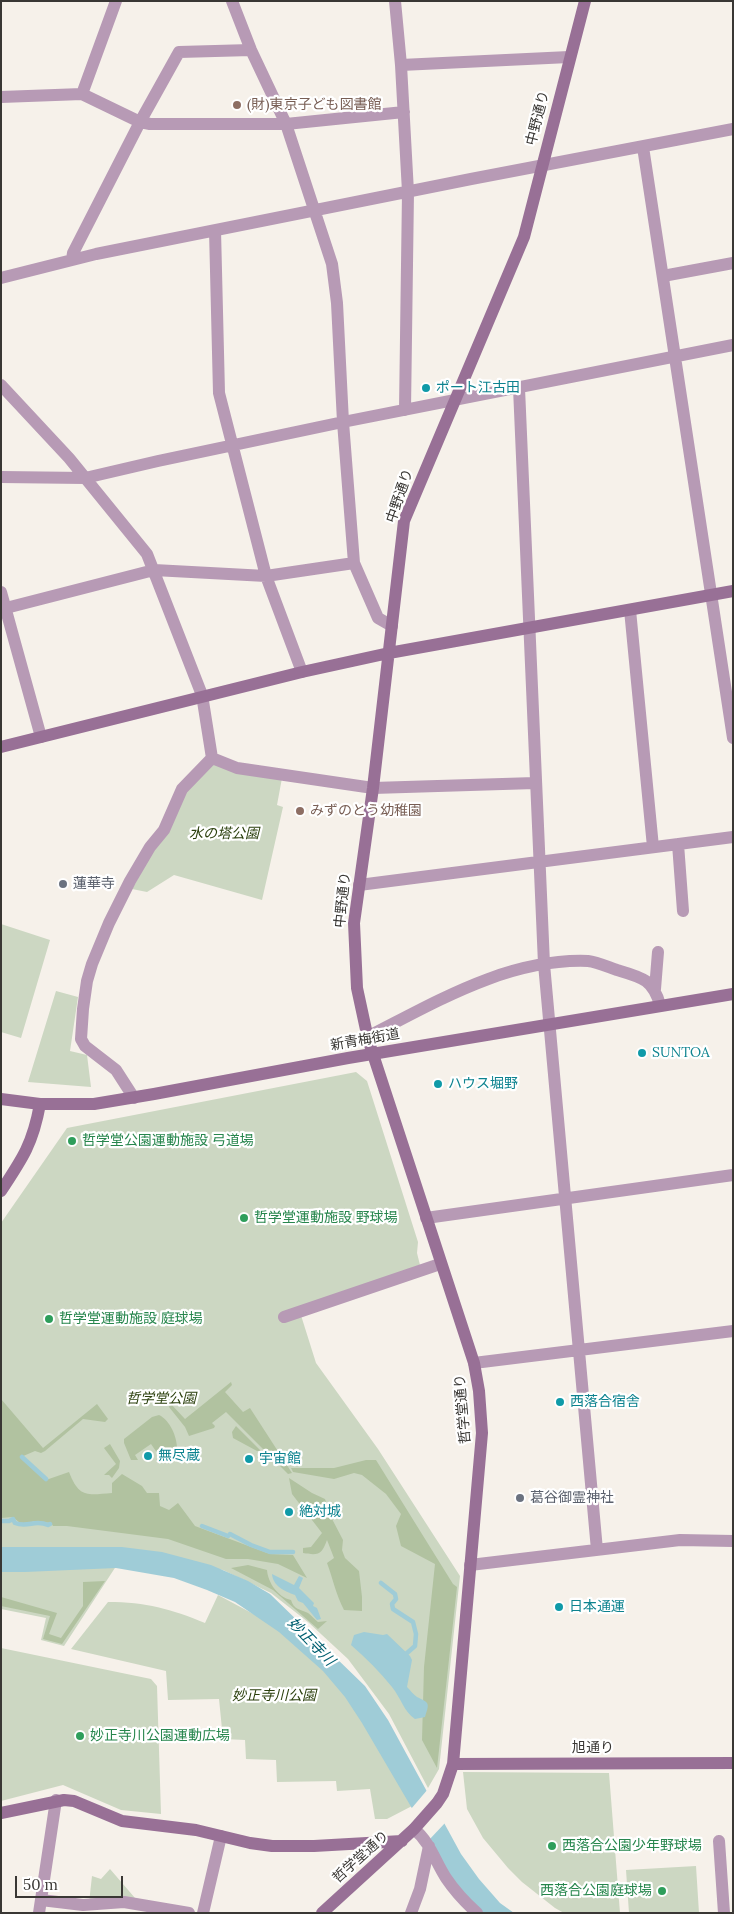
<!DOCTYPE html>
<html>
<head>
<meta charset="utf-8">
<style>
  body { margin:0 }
  #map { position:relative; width:734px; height:1914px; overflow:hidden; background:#f6f1ea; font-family:Lora,serif }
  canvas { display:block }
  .frame { position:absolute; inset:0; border:2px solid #393734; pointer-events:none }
  .scale { position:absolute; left:15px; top:1876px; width:108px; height:22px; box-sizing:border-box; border:2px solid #393734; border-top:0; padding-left:6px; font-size:15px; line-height:18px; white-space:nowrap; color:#393734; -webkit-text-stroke:4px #fff; paint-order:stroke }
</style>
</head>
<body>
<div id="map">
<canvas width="734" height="1914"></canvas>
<div class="frame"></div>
<div class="scale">50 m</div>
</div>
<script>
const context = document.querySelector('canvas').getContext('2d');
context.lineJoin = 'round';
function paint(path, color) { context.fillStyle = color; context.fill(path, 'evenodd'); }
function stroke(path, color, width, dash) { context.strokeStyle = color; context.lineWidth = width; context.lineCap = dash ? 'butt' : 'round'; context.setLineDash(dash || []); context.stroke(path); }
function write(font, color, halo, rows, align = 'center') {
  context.font = font + ' Lora,"Noto Sans JP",serif'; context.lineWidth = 4.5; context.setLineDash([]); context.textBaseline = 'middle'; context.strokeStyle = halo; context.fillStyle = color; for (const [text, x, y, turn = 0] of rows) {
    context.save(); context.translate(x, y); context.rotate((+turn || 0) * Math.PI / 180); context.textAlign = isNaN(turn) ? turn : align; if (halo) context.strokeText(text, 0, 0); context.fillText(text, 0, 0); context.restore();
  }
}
const green = new Path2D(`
  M 213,763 L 282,778 L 277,805 L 283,807 L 262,900 L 174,875 L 147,892 L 132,889 L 188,789 Z
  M 1,924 L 50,940 L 21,1038 L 1,1032 Z
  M 56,991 L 78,997 L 70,1051 L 87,1055 L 91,1087 L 28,1082 Z
  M 356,1072 L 367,1081 L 418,1242 L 417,1253 L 420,1265 L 299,1309 L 316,1363 L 378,1449 L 460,1576 L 439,1769 L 428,1788 L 389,1714 L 348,1659 L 308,1622 L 271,1593 L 223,1570 L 124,1554 L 64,1646 L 41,1640 L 46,1618 L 1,1609 L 1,1223 L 67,1128 Z
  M 218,1595 L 274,1625 L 325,1671 L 345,1695 L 364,1723 L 412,1806 L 387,1819 L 375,1819 L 370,1789 L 337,1791 L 336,1781 L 277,1782 L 276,1760 L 246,1759 L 245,1740 L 223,1739 L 219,1699 L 168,1700 L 166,1671 L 71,1649 L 108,1602 C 146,1602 171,1609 205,1623 Z
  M 1,1648 L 151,1679 L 157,1686 L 161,1814 L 121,1810 L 63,1785 L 1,1801 Z
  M 463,1772 L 609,1773 L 620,1913 L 564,1913 L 555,1908 L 522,1882 L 508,1868 L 483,1838 L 467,1809 Z
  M 696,1866 L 699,1913 L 629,1913 L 626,1870 Z
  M 110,1869 L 135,1898 L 89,1903 L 92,1876 L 101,1879 Z`);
const forest = new Path2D(`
  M 231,1382 L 232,1385 L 225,1392 L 243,1412 L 250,1408 L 292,1473 L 288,1474 L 226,1412 L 212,1423 L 215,1426 L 214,1428 L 189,1436 L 185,1427 L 169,1407 L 170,1403 L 185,1419 Z
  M 1,1399 L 43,1448 L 97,1404 L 108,1419 L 105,1422 L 83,1419 L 45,1451 L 41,1453 L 35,1451 L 21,1457 L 46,1480 L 69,1472 C 79,1498 87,1495 112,1493 L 112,1483 L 122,1474 L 142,1486 L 147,1493 L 159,1493 L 160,1506 L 169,1510 L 178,1503 L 195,1526 L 270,1554 L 293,1555 L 307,1578 L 278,1564 L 248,1559 L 226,1559 L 168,1539 L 67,1526 L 53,1526 L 51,1523 L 34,1521 L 28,1524 L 21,1524 L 13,1517 L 1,1518 Z
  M 159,1415 C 170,1420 177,1437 177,1448 L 159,1461 L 156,1460 L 160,1457 L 151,1444 L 135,1455 L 138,1460 L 131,1460 L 124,1443 L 124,1439 L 152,1417 Z
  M 236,1426 L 261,1451 L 257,1451 L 233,1438 L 232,1432 Z
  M 110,1444 L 120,1461 L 119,1468 L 112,1478 L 109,1475 L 104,1475 L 116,1464 L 104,1448 Z
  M 366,1460 L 376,1460 L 453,1584 L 457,1587 L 437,1768 L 422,1740 L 424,1667 L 435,1564 L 401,1546 L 396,1526 L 401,1514 L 386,1494 L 362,1475 L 354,1473 L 334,1479 L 293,1472 L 291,1468 L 334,1468 Z
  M 289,1478 L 312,1493 L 325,1499 L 331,1517 L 343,1540 L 342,1550 L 345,1558 L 359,1571 L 362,1597 L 362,1611 L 344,1610 C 336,1595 333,1579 327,1563 L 334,1558 L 327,1540 C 322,1554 319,1556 303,1553 L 303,1548 L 311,1547 L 322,1533 L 292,1494 Z
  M 248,1565 L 267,1570 C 268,1583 278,1597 291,1600 C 294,1610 300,1609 308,1613 C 311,1615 315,1620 318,1622 L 327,1621 L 318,1629 L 273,1590 L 231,1568 Z
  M 105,1581 L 62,1644 L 43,1639 L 50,1616 L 1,1606 L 1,1597 L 57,1613 L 49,1634 L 61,1638 L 83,1606 L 83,1582 Z`);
const water = new Path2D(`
  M 1,1547 L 122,1547 L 162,1552 L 211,1565 L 248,1581 L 270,1594 L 365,1686 L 388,1720 L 461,1854 L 479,1879 L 500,1903 L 514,1913 L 480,1913 L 449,1879 L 427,1834 L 362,1723 L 345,1697 L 323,1671 L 279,1632 L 235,1602 L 207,1590 L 174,1578 L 116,1568 L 25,1572 L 1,1572 Z
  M 272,1574 L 294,1585 L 299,1576 L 303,1578 L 299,1588 L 314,1603 L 313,1606 L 317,1608 L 321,1619 L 317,1620 L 303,1603 L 298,1601 L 295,1595 C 284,1591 273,1586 272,1574 Z
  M 364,1632 L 383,1635 L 387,1634 L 410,1656 L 412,1660 L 407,1687 C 410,1690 414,1695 417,1697 C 429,1703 430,1702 425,1717 L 415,1719 C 404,1712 401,1698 392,1687 C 380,1672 366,1658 351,1645 L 354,1635 Z`);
const pier = new Path2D(`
  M 428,1789 L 445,1823 L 429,1840 L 411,1809 Z`);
const stream = new Path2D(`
  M 22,1457 L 46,1479
  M 1,1521 L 9,1521 L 13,1519 L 15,1523 C 28,1528 35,1519 48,1525 L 50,1524
  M 202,1526 L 228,1536
  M 230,1534 L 251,1545 L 270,1552 L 293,1552
  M 381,1583 L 395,1594 L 396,1599 L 392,1604 L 393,1609 L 413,1622 L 416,1634 L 415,1646 L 407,1653`);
const street = new Path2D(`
  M 232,1 L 251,50 L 286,124 L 332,264 L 337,303 L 343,422 L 354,563 L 378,618 L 392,626
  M 395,1 L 401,65 L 408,192 L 405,410
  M 401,65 L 569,57
  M 82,94 L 116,1
  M 1,97 L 82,94 L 140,122 L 150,124 L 286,124 L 404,112
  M 643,147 L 733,738
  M 215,230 L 219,393 L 266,576 L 302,672
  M 72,259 L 73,253 L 140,122 L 179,52 L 251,50
  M 663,276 L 733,263
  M 1,278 L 96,254 L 471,179 L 733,129
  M 1,385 L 69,458 L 147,554 L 202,695 L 212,758
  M 519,388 L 544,964 L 597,1550
  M 1,477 L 85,478 L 158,461 L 343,422 L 733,345
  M 1,592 L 41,737
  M 6,608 L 154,570 L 266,576 L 354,563
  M 630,610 L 653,847
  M 212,758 L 237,768 L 373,788 L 535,783
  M 678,844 L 683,911
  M 359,885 L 733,837
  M 655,989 L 658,952
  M 367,1037 C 436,1002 508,958 588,961 C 597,962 608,967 617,970 C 641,977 653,979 660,1005
  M 134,1098 L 116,1070 L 85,1046 L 81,1039 L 83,1009 L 87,981 L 92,964 L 109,923 L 130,881 L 150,847 L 164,830 L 182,789 L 212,758
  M 426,1218 L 733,1175
  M 284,1317 L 440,1264
  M 474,1363 L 733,1331
  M 470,1565 L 680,1540 L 733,1541
  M 414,1829 C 430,1842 435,1861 446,1878 C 454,1890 466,1903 477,1913
  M 719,1841 L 724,1913
  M 41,1900 L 83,1905 L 124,1902 L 189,1913
  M 39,1913 L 56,1800
  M 203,1913 L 221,1836
  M 411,1913 L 420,1889 L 429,1846`);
const secondary = new Path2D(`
  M 1,747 L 302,672 L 389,653 L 733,591
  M 1,1099 L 40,1104 L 94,1104 L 154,1094 L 348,1058 L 733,994
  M 1,1191 C 23,1158 33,1143 40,1104
  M 453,1764 L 733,1763
  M 1,1813 L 64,1800 L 74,1801 L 122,1821 L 196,1830 L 250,1843 L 272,1846 L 314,1846 L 402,1841
  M 322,1913 L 414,1829 L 437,1803 L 443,1794 L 453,1764 L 482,1433 L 479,1391 L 474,1363 L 368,1039 L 357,988 L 354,923 L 373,788 L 404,521 L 524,237 L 585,1`);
const markers = [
  [237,105,5,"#8d6e63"],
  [426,388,5,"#0f9aa8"],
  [300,811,5,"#8d6e63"],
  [63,884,5,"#6b7280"],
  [642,1053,5,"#0f9aa8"],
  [438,1084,5,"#0f9aa8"],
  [72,1141,5,"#2e9e5b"],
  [244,1218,5,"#2e9e5b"],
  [49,1319,5,"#2e9e5b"],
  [560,1402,5,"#0f9aa8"],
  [148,1456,5,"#0f9aa8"],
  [249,1459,5,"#0f9aa8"],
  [520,1498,5,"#6b7280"],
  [289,1512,5,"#0f9aa8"],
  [559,1607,5,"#0f9aa8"],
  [80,1736,5,"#2e9e5b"],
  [552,1846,5,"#2e9e5b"],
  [662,1891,5,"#2e9e5b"]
];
const educationNames = [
  ["(財)東京子ども図書館",247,105],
  ["みずのとう幼稚園",310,811]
];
const streetNames = [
  ["中野通り",538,118,-76],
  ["中野通り",400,496,-71],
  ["中野通り",343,900,-84],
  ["新青梅街道",365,1040,-10],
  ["哲学堂通り",463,1409,-95],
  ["旭通り",593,1748],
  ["哲学堂通り",361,1857,-42]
];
const cultureNames = [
  ["ポート江古田",436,388],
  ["SUNTOA",652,1053],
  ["ハウス堀野",448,1084],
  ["西落合宿舎",570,1402],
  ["無尽蔵",158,1456],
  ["宇宙館",259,1459],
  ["絶対城",299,1512],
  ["日本通運",569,1607]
];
const parkNames = [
  ["水の塔公園",224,834],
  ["哲学堂公園",161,1399],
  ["妙正寺川公園",274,1696]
];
const worshipNames = [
  ["蓮華寺",73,884],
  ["葛谷御霊神社",530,1498]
];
const leisureNames = [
  ["哲学堂公園運動施設 弓道場",82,1141],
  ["哲学堂運動施設 野球場",254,1218],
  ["哲学堂運動施設 庭球場",59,1319],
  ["妙正寺川公園運動広場",90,1736],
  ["西落合公園少年野球場",562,1846],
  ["西落合公園庭球場",652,1891,"right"]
];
const waterNames = [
  ["妙正寺川",311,1642,46]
];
paint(green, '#ccd7c2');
paint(forest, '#b1c2a0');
paint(water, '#9fccd7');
paint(pier, '#f6f1ea');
stroke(stream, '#9fccd7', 4.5);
stroke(street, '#b79ab5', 12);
stroke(secondary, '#987096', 12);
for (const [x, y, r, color] of markers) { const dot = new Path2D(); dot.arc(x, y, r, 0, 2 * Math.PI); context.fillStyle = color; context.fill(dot); stroke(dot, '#fff', 2); }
write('14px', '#785e54', '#fff', educationNames, 'left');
write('14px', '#393734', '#fff', streetNames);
write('14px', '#0d838f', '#fff', cultureNames, 'left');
write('italic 14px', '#2a3f0c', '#fff', parkNames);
write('14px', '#5b616d', '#fff', worshipNames, 'left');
write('14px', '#27864d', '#fff', leisureNames, 'left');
write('italic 15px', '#005f70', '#fff', waterNames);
</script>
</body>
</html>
